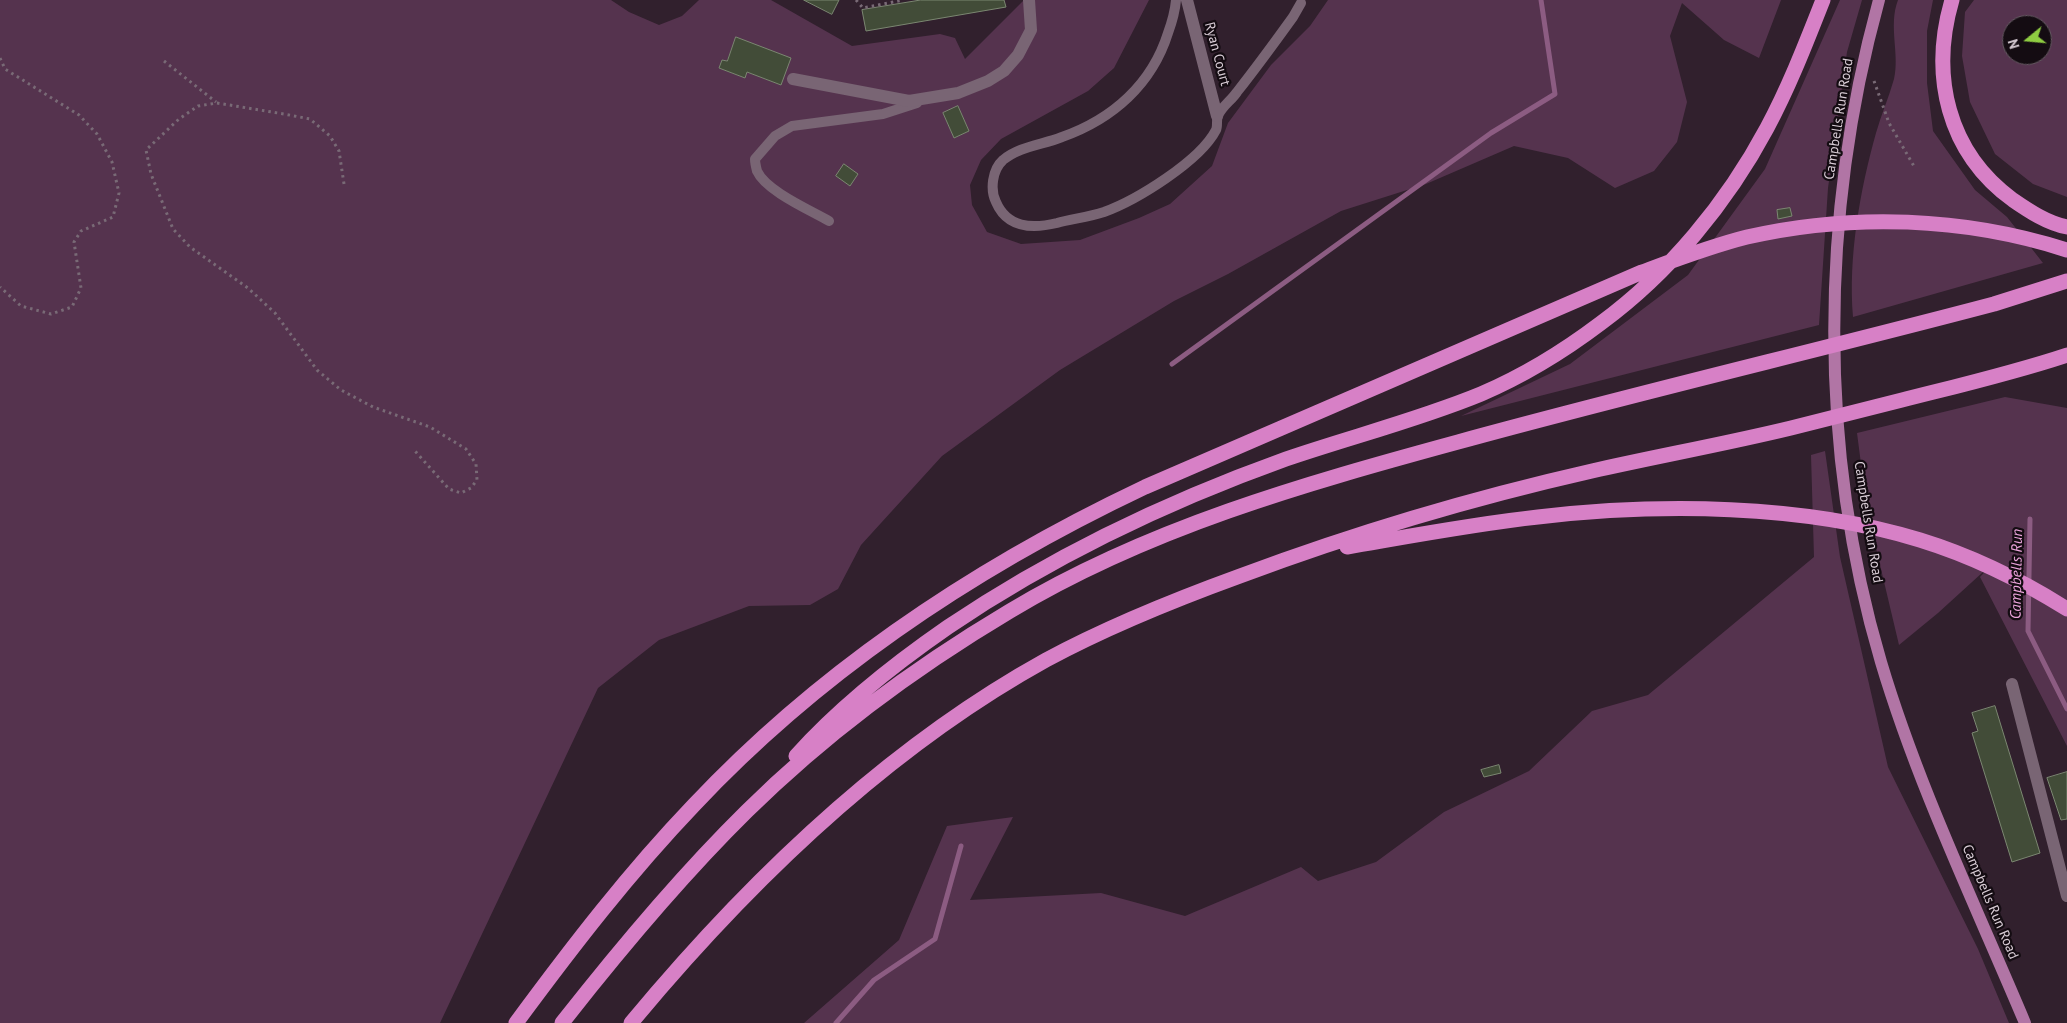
<!DOCTYPE html>
<html>
<head>
<meta charset="utf-8">
<style>
  body { margin:0 }
  #map { position:relative; width:2067px; height:1023px; overflow:hidden; background:#31202d; font-family:"PT Sans",sans-serif }
  canvas { display:block }
  .north { position:absolute; left:2002px; top:15px; width:50px; height:50px; box-sizing:border-box; background:#140c12; border:1px solid #635960; border-radius:50%; rotate:253deg; font-size:14px; font-weight:700; line-height:20px; text-align:center; color:#d9cdd6 }
  .north::after { content:''; display:block; margin:auto; width:18px; height:22px; background:#8fcd42; clip-path:polygon(50% 0,100% 100%,50% 72%,0 100%) }
</style>
</head>
<body>
<div id="map">
<canvas width="2067" height="1023"></canvas>
<div class="north">N</div>
</div>
<script>
const context = document.querySelector('canvas').getContext('2d');
context.lineJoin = 'round';
function paint(path, color) { context.fillStyle = color; context.fill(path, 'evenodd'); }
function stroke(path, color, width, dash) { context.strokeStyle = color; context.lineWidth = width; context.lineCap = dash ? 'butt' : 'round'; context.setLineDash(dash || []); context.stroke(path); }
function write(font, color, halo, rows, align = 'center') {
  context.font = font + ' "PT Sans",sans-serif'; context.lineWidth = 4.5; context.setLineDash([]); context.textBaseline = 'middle'; context.strokeStyle = halo; context.fillStyle = color; for (const [text, x, y, turn = 0] of rows) {
    context.save(); context.translate(x, y); context.rotate((+turn || 0) * Math.PI / 180); context.textAlign = isNaN(turn) ? turn : align; if (halo) context.strokeText(text, 0, 0); context.fillText(text, 0, 0); context.restore();
  }
}
const green = new Path2D(`
  M 0,0 L 611,0 L 629,12 L 659,25 L 682,16 L 699,0 L 771,0 L 852,46 L 940,34 L 955,38 L 965,59 L 1024,0 L 1149,0 L 1114,68 L 1088,91 L 1001,139 L 981,160 L 970,185 L 972,205 L 987,232 L 1021,244 L 1080,240 L 1139,218 L 1170,204 L 1212,166 L 1228,123 L 1271,65 L 1310,26 L 1328,0 L 1781,0 L 1759,58 L 1724,40 L 1682,3 L 1670,36 L 1687,102 L 1677,142 L 1654,171 L 1615,188 L 1568,158 L 1514,146 L 1426,184 L 1341,211 L 1228,274 L 1174,301 L 1060,370 L 942,456 L 861,545 L 838,589 L 810,605 L 749,606 L 659,640 L 598,688 L 440,1023 L 0,1023 ZM 736,37 L 781,85 L 747,72 L 745,78 L 719,68 L 722,60 L 727,61 ZM 958,106 L 969,131 L 954,138 L 943,113 Z
  M 1840,0 L 1862,0 L 1847,52 L 1828,188 L 1819,325 L 1461,416 L 1570,364 L 1688,275 L 1765,169 Z
  M 1898,0 L 1933,0 L 1927,31 L 1927,83 L 1933,131 L 1975,190 L 2007,217 L 2043,263 L 1853,317 C 1848,257 1860,190 1876,133 C 1881,115 1889,97 1894,79 C 1900,54 1888,26 1898,0 Z
  M 1974,0 L 2067,0 L 2067,197 L 2033,184 L 1995,154 L 1970,102 L 1962,56 L 1965,12 ZM 2012,25 L 2042,25 L 2042,55 L 2012,55 Z
  M 2005,397 L 2067,408 L 2067,746 L 1980,577 L 1994,562 L 1938,613 L 1899,645 L 1867,510 L 1857,433 Z
  M 1825,451 L 1840,557 L 1888,767 L 1978,949 L 2009,1023 L 804,1023 L 899,940 L 947,826 L 1013,817 L 970,900 L 1101,893 L 1185,916 L 1301,867 L 1318,881 L 1376,862 L 1444,812 L 1529,771 L 1592,711 L 1648,695 L 1814,557 L 1811,455 Z`);
const stream = new Path2D(`
  M 1172,364 L 1491,133 L 1555,94 L 1541,0
  M 2030,519 L 2028,631 L 2067,709
  M 836,1023 L 874,980 L 935,939 L 961,846`);
const building = new Path2D(`
  M 804,0 L 839,0 L 832,14 Z
  M 921,0 L 1004,0 L 1006,7 L 866,31 L 862,10 Z
  M 736,37 L 791,58 L 781,85 L 747,72 L 745,78 L 719,68 L 722,60 L 727,61 Z
  M 958,106 L 969,131 L 954,138 L 943,113 Z
  M 844,164 L 858,174 L 850,186 L 836,176 Z
  M 1790,208 L 1792,216 L 1778,219 L 1777,210 Z
  M 1995,706 L 2040,853 L 2012,862 L 1972,733 L 1978,731 L 1972,713 Z
  M 1499,765 L 1501,773 L 1484,777 L 1481,770 Z
  M 2067,772 L 2067,819 L 2061,820 L 2047,778 Z`);
const path = new Path2D(`
  M 856,0 L 863,8 L 903,0
  M 0,58 L 5,69 L 79,115 L 97,134 L 112,162 L 119,193 L 113,217 L 81,231 L 74,242 L 81,288 L 72,307 L 51,314 L 21,306 L 0,287
  M 164,61 L 216,102
  M 1874,81 L 1889,123 L 1915,168
  M 344,184 L 339,151 L 330,136 L 310,119 L 284,114 L 217,103 L 198,106 L 179,119 L 146,150 L 151,174 L 173,229 L 190,247 L 248,288 L 275,313 L 317,370 L 341,390 L 373,407 L 430,427 L 466,449 L 476,464 L 477,480 L 471,488 L 461,493 L 449,489 L 415,451`);
const lane = new Path2D(`
  M 1176,0 C 1175,12 1172,22 1168,33 C 1152,84 1113,119 1062,137 C 1042,145 1020,146 1003,160 C 992,170 990,190 996,202 C 1007,228 1032,229 1057,223 C 1072,219 1089,217 1104,212 C 1137,200 1200,161 1216,130 C 1218,126 1216,120 1218,116 C 1221,107 1232,100 1237,92 C 1256,68 1275,42 1293,17 L 1301,3
  M 829,221 C 810,210 766,191 757,171 C 756,167 755,163 755,159 L 775,136 L 792,126 L 883,114 L 917,103`);
const street = new Path2D(`
  M 1187,0 L 1217,116
  M 793,79 L 909,101 L 958,93 L 988,81 L 1004,71 L 1018,55 L 1031,30 L 1029,0
  M 2012,684 L 2067,896`);
const primary = new Path2D(`
  M 1879,0 C 1820,214 1818,449 1881,662 C 1918,786 1975,904 2025,1023`);
const highway = new Path2D(`
  M 1952,0 C 1930,75 1947,152 2013,200 C 2029,211 2047,223 2067,227
  M 1347,547 C 1411,536 1474,524 1538,517 C 1659,503 1803,504 1920,540 C 1972,556 2021,580 2067,609
  M 796,756 C 841,706 893,665 948,627 C 1053,556 1166,502 1286,459 C 1350,437 1418,420 1481,394 C 1523,376 1564,351 1601,323 C 1669,273 1727,203 1767,128 C 1789,87 1806,43 1823,0
  M 516,1023 C 572,947 629,873 694,805 C 821,670 978,566 1145,487 L 1642,272 C 1677,259 1711,246 1747,237 C 1852,213 1964,217 2067,250
  M 562,1023 C 620,949 680,877 747,811 C 825,734 916,667 1010,611 C 1148,528 1304,484 1458,442 C 1636,393 1816,351 1994,304 L 2067,281
  M 631,1023 C 748,882 885,749 1046,660 C 1109,626 1174,600 1240,576 C 1355,533 1473,498 1592,471 C 1658,456 1725,444 1791,428 C 1828,419 1865,409 1902,400 C 1957,386 2013,373 2067,355`);
const streetNames = [
  ["Ryan Court",1217,54,75],
  ["Campbells Run Road",1839,119,-81],
  ["Campbells Run Road",1868,522,81],
  ["Campbells Run Road",1990,902,67]
];
const waterNames = [
  ["Campbells Run",2017,574,-89]
];
paint(green, '#55334e');
stroke(stream, '#8c5c82', 5);
paint(building, '#424c38');
stroke(building, '#7b8771', 1);
stroke(path, '#796a76', 3, [2.5, 4]);
stroke(lane, '#796574', 10);
stroke(street, '#796574', 12);
stroke(primary, '#b175a5', 12);
stroke(highway, '#d780c6', 15);
write('14px', '#d9cdd6', '#140c12', streetNames);
write('italic 15px', '#eda5dd', '#140c12', waterNames);
</script>
</body>
</html>
